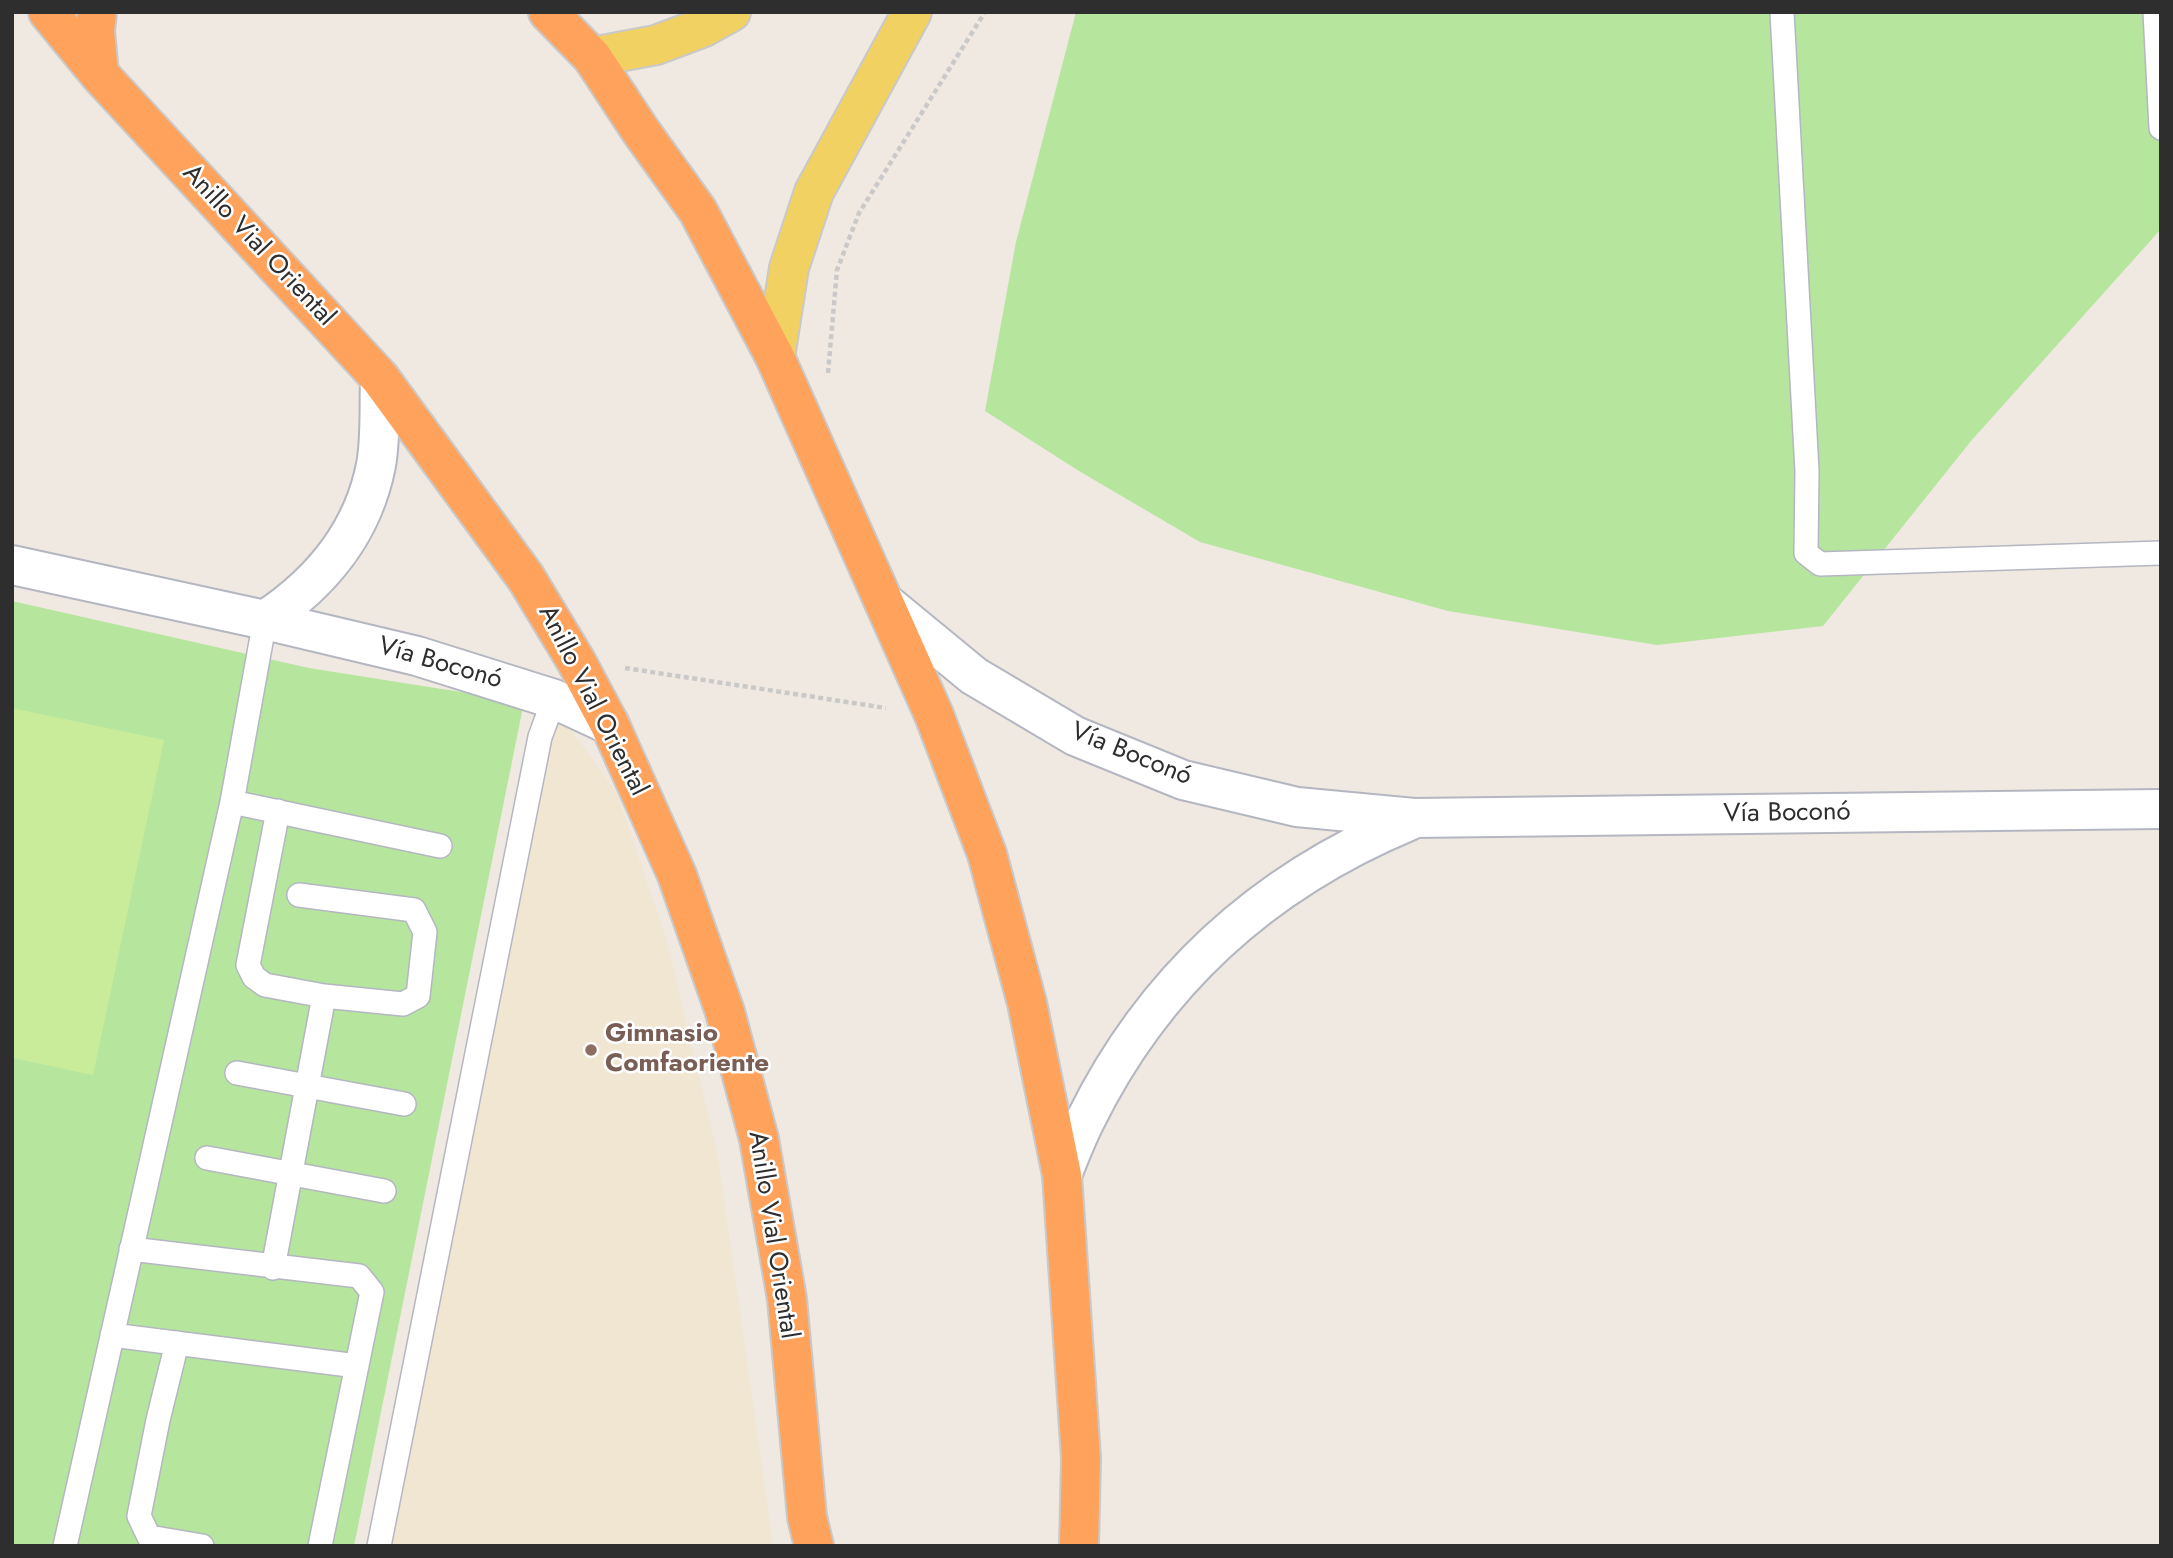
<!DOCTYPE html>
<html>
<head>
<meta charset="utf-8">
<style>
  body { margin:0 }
  #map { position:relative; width:2173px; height:1558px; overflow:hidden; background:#efe9e1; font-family:Jost,sans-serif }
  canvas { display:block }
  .frame { position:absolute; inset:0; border:14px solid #2e2e2e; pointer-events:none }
</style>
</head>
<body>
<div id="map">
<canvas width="2173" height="1558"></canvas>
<div class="frame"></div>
</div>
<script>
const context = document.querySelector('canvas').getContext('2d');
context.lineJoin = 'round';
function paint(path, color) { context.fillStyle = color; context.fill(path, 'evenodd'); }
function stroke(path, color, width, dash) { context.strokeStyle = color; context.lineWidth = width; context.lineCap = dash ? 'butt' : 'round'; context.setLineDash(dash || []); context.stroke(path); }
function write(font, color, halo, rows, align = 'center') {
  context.font = font + ' Jost,sans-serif'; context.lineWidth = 5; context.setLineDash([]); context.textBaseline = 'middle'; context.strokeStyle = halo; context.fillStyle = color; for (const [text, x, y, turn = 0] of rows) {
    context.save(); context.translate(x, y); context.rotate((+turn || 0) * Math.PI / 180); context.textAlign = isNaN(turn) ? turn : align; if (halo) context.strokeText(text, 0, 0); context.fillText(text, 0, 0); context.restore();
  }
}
const education = new Path2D(`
  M 558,712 L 617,793 L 667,942 L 718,1157 L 773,1546 L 392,1546 Z`);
const green = new Path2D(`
  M 1076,12 L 2161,12 L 2161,229 L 1971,441 L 1823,626 L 1657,645 L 1448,611 L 1200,542 L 1079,471 L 985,411 L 1016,242 Z
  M 12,601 L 309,668 L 524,702 L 354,1546 L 12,1546 Z`);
const pitch = new Path2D(`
  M 12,708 L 164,740 L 93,1075 L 12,1058 Z`);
const path = new Path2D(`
  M 828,373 L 837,270 L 859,213 L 985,12
  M 625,668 L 886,708`);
const lane = new Path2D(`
  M 1782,12 L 1807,471 L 1806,553 L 1820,564 L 2161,553
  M 2155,12 L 2161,128
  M 232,802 L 440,846
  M 278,811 L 248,965 L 254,977 L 265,985 L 324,996 L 403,1004 L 418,996 L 425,932 L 414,910 L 299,895
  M 237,1073 L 404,1104
  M 207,1158 L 384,1191
  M 131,1249 L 359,1276 L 372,1292 L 320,1546
  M 273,1268 L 324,996
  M 112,1335 L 357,1366
  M 177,1343 L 158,1420 L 139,1516 L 149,1537 L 202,1546
  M 65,1546 L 232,802 L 265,620
  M 379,1546 L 540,737 L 554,699`);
const secondary = new Path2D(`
  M 12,565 L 265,620 L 417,656 L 554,699 L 610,725
  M 884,602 L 974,676 L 1075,736 L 1183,780 L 1297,807 L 1414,818 L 2161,809
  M 265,620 C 321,583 363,532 376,465 C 381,439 379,405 380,378
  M 1062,1175 C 1069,1157 1076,1139 1085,1121 C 1154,980 1265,881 1409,821`);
const primary = new Path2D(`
  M 592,57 L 656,45 L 704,27 L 731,12
  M 775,357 L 789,268 L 814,192 L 912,12`);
const highway = new Path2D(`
  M 48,12 L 99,74 L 380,378 L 526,578 L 576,661 L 610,725 L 677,875 L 725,1012 L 759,1139 L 787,1299 L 807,1517 L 814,1546
  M 97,12 L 95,31 L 99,74
  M 548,12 L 592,57 L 640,130 L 698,211 L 775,357 L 934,715 L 987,854 L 1027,1003 L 1062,1175 L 1081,1458 L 1079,1546`);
const markers = [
  [591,1050,7,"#8d6e63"]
];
const streetNames = [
  ["Anillo Vial Oriental",258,246,47],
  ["Vía Boconó",440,664,16],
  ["Anillo Vial Oriental",592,701,63],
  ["Vía Boconó",1131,755,22],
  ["Vía Boconó",1787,814,-1],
  ["Anillo Vial Oriental",772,1235,81]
];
const educationNames = [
  ["Gimnasio",605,1035],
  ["Comfaoriente",605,1065]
];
paint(education, '#f0e6d1');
paint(green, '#b6e59e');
paint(pitch, '#c9ec9a');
stroke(lane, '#b4b7c1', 26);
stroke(secondary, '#b4b7c1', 42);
stroke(primary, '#c9c9c9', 42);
stroke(highway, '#c9c9c9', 42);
stroke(path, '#c9c9c9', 4.5, [5, 3.5]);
stroke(lane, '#fff', 23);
stroke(secondary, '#fff', 38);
stroke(primary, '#f2d163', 38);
stroke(highway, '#ffa35c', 38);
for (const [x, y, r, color] of markers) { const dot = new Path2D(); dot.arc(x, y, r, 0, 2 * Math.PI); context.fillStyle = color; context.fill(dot); stroke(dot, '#fff', 2.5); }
write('26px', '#2e2e2e', '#fff', streetNames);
write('bold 26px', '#785e54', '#fff', educationNames, 'left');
</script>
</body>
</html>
